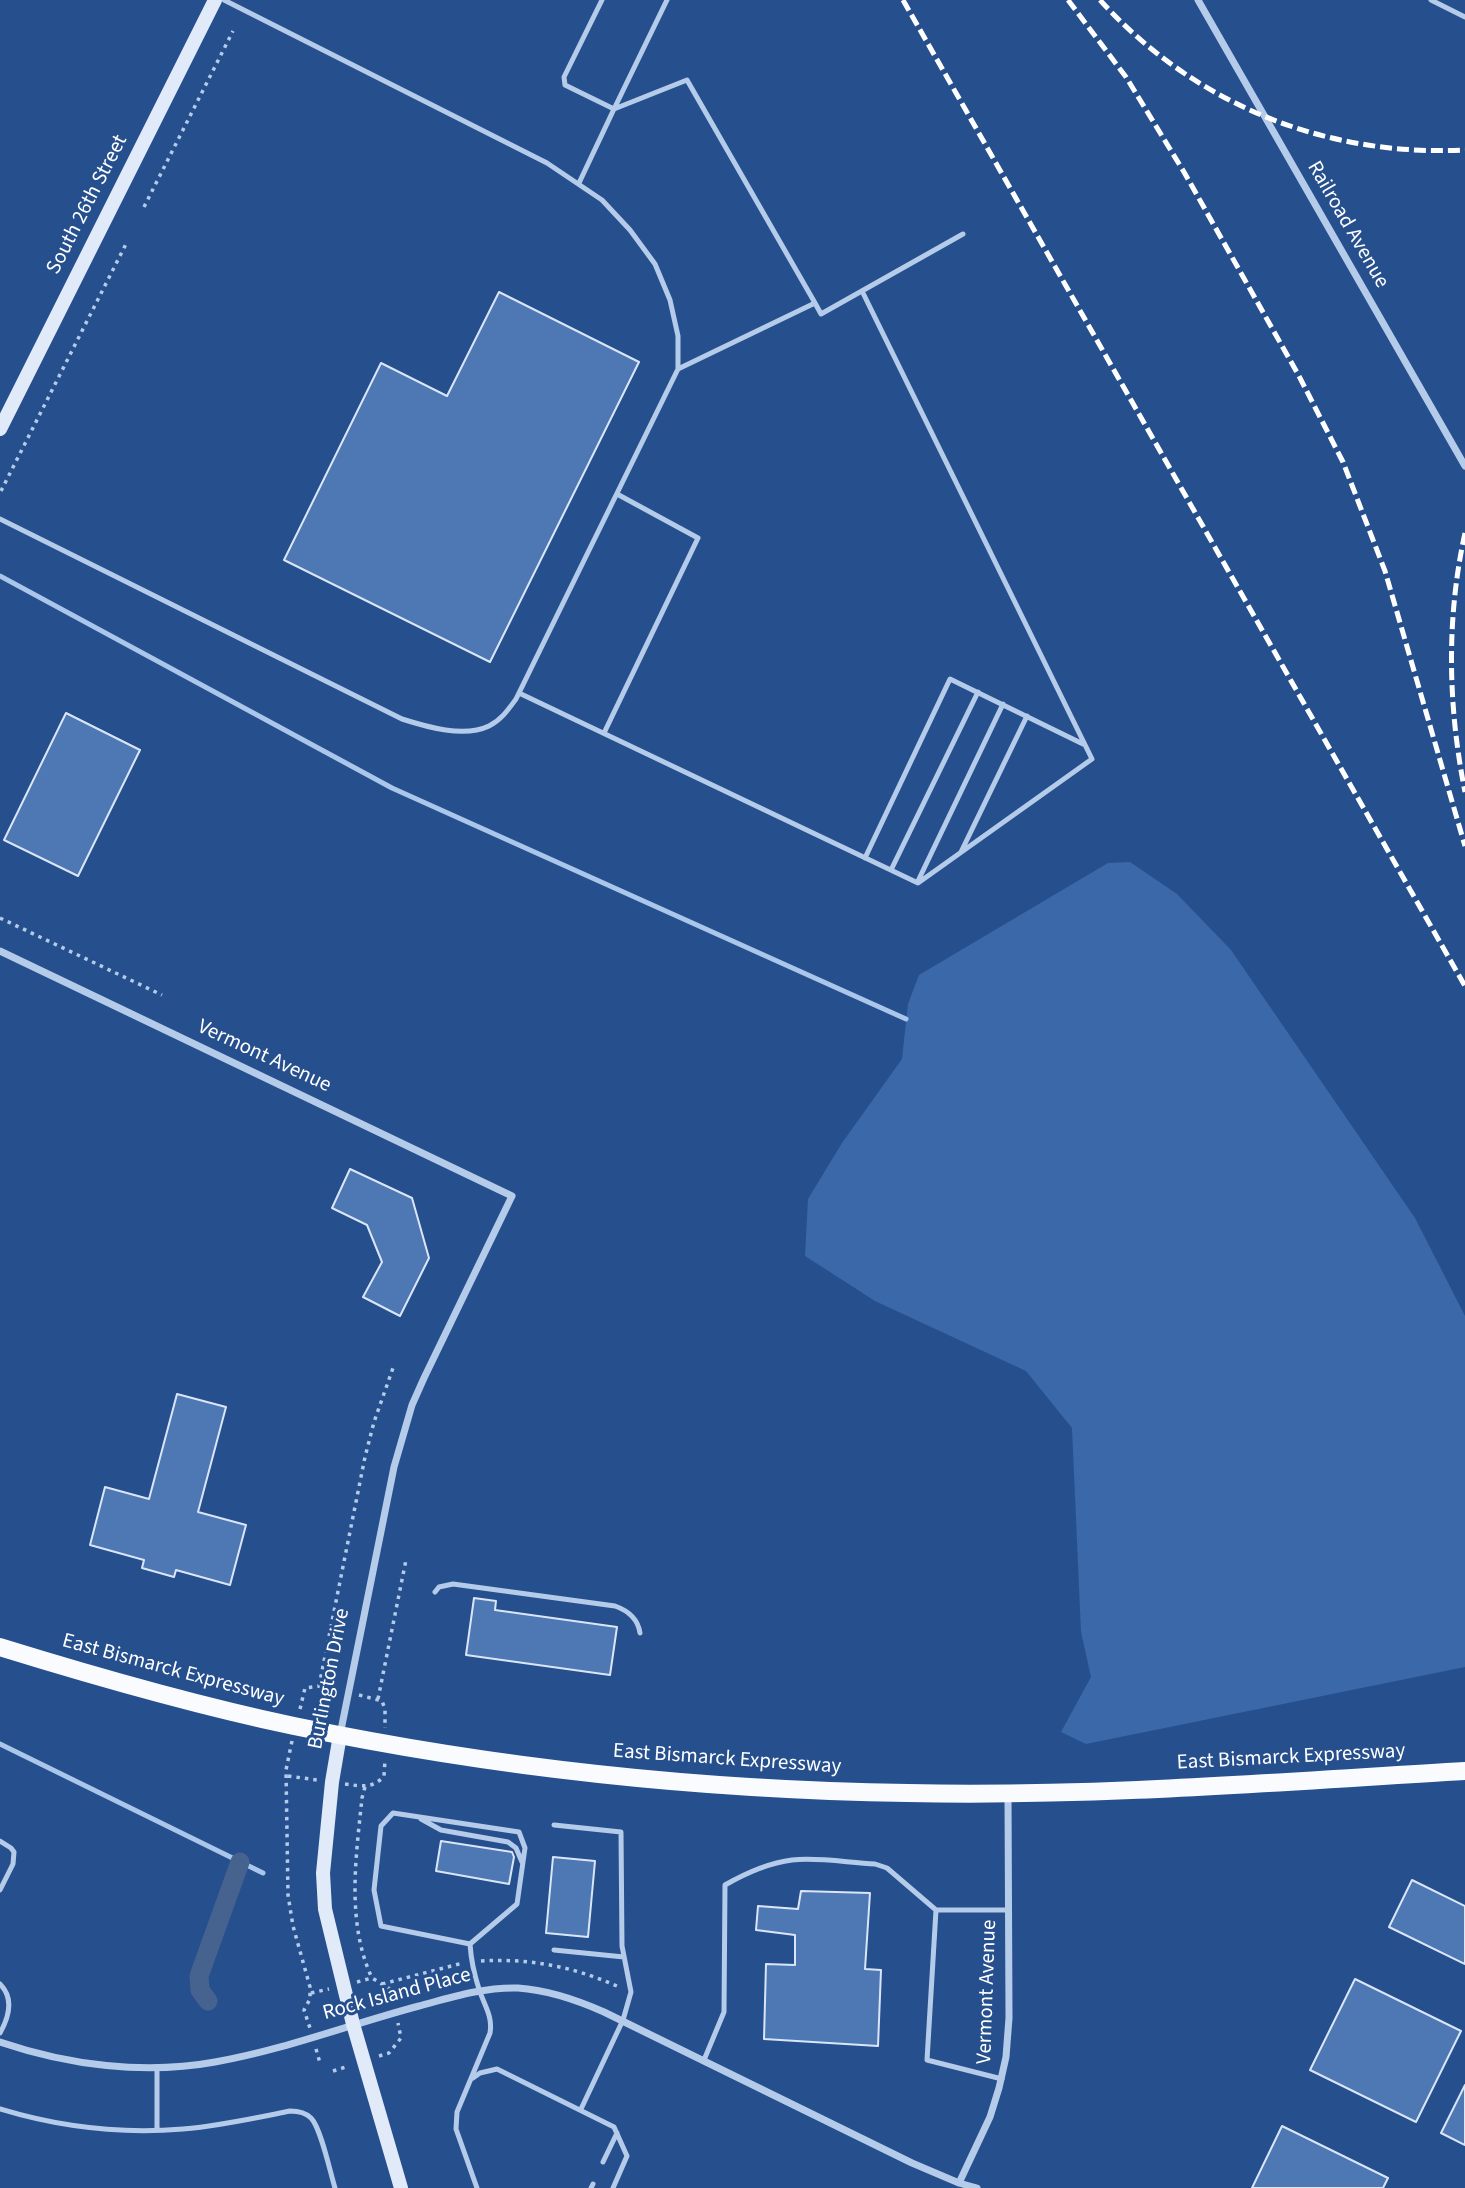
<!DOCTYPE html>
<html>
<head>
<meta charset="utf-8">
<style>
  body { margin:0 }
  canvas { display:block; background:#264f8d }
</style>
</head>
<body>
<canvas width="1465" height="2188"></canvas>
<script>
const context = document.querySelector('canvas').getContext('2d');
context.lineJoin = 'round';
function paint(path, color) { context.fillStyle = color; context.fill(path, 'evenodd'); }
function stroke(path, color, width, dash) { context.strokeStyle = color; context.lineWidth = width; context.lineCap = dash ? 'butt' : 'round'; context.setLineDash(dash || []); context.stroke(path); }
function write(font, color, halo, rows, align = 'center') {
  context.font = font + ' "Source Sans 3",sans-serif'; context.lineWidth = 6; context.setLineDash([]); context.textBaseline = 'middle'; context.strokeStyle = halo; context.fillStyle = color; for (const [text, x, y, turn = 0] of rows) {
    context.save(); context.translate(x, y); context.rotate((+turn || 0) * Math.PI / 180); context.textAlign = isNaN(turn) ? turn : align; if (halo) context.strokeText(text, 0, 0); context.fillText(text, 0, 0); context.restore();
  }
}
const green = new Path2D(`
  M 1130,862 L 1177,894 L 1231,950 L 1415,1218 L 1465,1316 L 1465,1667 L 1086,1744 L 1061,1732 L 1091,1677 L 1081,1632 L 1072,1428 L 1026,1371 L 875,1301 L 805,1256 L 808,1199 L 842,1143 L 902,1059 L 908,1004 L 919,975 L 1108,863 Z`);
const stream = new Path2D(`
  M 0,576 L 392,788 L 906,1019
  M 0,1744 L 263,1873`);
const canal = new Path2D(`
  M 208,2001 L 200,1990 L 199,1976 L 240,1862`);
const building = new Path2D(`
  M 499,292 L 639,362 L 490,662 L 284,560 L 381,363 L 447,396 Z
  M 66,713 L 140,750 L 78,876 L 4,840 Z
  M 350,1169 L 412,1198 L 429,1258 L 400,1316 L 363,1297 L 382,1262 L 367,1225 L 332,1208 Z
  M 177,1394 L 226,1407 L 198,1512 L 246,1525 L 230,1585 L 176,1570 L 174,1577 L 142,1568 L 144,1560 L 90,1545 L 105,1487 L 149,1499 Z
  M 474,1598 L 496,1601 L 495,1610 L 617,1627 L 610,1675 L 466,1655 Z
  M 441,1841 L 512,1852 L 514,1857 L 509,1884 L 436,1871 Z
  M 553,1857 L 595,1861 L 588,1937 L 546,1933 Z
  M 1412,1880 L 1465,1906 L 1465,1964 L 1389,1927 Z
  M 801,1891 L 870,1893 L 865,1969 L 881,1970 L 878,2046 L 764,2039 L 766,1964 L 795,1965 L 795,1935 L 756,1930 L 758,1906 L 798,1909 Z
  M 1355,1979 L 1461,2031 L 1416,2122 L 1310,2070 Z
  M 1465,2085 L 1465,2145 L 1441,2133 Z
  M 1282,2126 L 1388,2178 L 1383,2188 L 1252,2188 Z`);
const path = new Path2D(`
  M 144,207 L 233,31
  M 1,491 L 126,244
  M 0,918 L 162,995
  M 319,1686 L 365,1457 L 374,1422 L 393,1368
  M 359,1695 L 382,1701 L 385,1709 L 385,1728
  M 378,1699 L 406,1560
  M 300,1709 L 305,1688 L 319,1686 L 337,1690
  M 292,1741 L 286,1770 L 288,1895 L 293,1926 L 310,1987 L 310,1999 L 304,2010 L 310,2028
  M 288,1776 L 317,1780
  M 345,1784 C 361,1786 373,1789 384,1776 L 385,1760
  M 365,1787 L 362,1798 C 356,1857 346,1922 372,1978 L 390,1989 L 393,2002
  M 481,1961 C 530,1958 575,1967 619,1987
  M 357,1982 L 372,1978
  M 382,1984 L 463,1963
  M 311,1993 L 329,1989
  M 316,2049 L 320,2063
  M 379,2056 L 389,2053 L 401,2038 L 398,2023
  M 333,2071 L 349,2066`);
const lane = new Path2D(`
  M 602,0 L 564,77 L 565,85 L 614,109 L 667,0
  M 1431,0 L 1465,17
  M 579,183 L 614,109 L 687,80 L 815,303 L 678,369
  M 815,303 L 821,314 L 963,234
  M 0,519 L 402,719 C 427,727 464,738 489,726 C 501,720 508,710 516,699 L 678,369 L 678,336 L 670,300 L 655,264 L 630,230 L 602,200 L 547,163 L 224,0
  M 519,693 L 918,883 L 1092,759 L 862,291
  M 604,733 L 698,538 L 617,494
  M 961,852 L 1027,716
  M 865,858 L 950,679 L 1083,744
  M 891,870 L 978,692
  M 918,881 L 1003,704
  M 435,1592 L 439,1587 L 453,1584 L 615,1606 C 629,1611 638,1619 640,1633
  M 421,1819 L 441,1830 L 508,1842 L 516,1848 L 522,1862
  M 554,1825 L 621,1832 L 622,1946 L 631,1992 L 623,2020 L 581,2109
  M 0,1841 L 11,1848 L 14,1852 L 13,1864 L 0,1890
  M 936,1910 L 1009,1910
  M 470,1944 L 381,1926 L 374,1890 L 381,1826 L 393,1813 L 519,1832 L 525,1848 L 517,1904 L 470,1944 C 471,1959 474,1974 479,1989 C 484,2005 493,2016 490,2033 L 457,2112 L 456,2129 L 477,2188
  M 554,1950 L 624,1957
  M 0,1984 C 14,1998 9,2017 0,2033
  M 704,2060 L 724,2012 L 725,1885 C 746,1873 768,1863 792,1860 C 819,1857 849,1863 875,1864 L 887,1868 L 936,1910 L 927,2060 L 1002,2079
  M 157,2067 L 157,2130
  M 473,2078 L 480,2073 L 497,2069 L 614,2127 L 627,2156 L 613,2188
  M 0,2109 C 59,2127 122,2134 183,2129 C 219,2126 255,2118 290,2111 C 298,2111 305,2112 311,2118 C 321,2128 330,2172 335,2188
  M 603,2162 L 617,2133
  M 591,2188 L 593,2184`);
const street = new Path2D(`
  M 1198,0 L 1465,466
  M 0,951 L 512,1196 L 424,1378 L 412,1405 L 394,1467 L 340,1735
  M 0,2042 C 68,2065 144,2075 215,2062 C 284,2050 351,2024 419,2006 C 452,1997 484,1987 518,1988 C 548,1990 577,2000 604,2012 L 912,2163 L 959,2183 L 977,2188
  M 959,2183 L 990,2117 L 999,2088 L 1006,2057 L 1009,2018 L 1008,1794`);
const secondary = new Path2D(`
  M 0,429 L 215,0
  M 340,1735 L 332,1782 L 323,1873 L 325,1909 L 353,2024 L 401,2188`);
const primary = new Path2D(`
  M 0,1647 C 97,1677 195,1705 294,1726 C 496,1768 702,1790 908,1793 C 1094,1797 1279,1782 1465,1771`);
const rail = new Path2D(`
  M 903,0 L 1465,986
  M 1068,0 L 1126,77 L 1184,172 L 1299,376 L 1343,462 L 1385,571 L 1465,846
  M 1100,0 C 1194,104 1325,157 1465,150
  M 1465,533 C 1446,619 1448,707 1465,792`);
const streetNames = [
  ["South 26th Street",88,205,-63],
  ["Railroad Avenue",1347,225,60],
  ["Vermont Avenue",264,1057,25],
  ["East Bismarck Expressway",173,1671,15],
  ["Burlington Drive",330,1679,-79],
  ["East Bismarck Expressway",1291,1758,-3],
  ["East Bismarck Expressway",727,1760,4],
  ["Vermont Avenue",988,1992,-88],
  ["Rock Island Place",397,1995,-15]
];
paint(green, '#3a68a9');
stroke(stream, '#aac6eb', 5);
stroke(canal, '#466390', 19);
paint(building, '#4e78b3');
stroke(building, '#dae6f8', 2);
stroke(path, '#b5cbea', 3.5, [3.5, 5]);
stroke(lane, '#b5cbea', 5);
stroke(street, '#b5cbea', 7);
stroke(secondary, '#e0eaf9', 14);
stroke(primary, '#f9fbff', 18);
stroke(rail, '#fff', 5, [12, 5]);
write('21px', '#fff', '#264f8d', streetNames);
</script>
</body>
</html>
